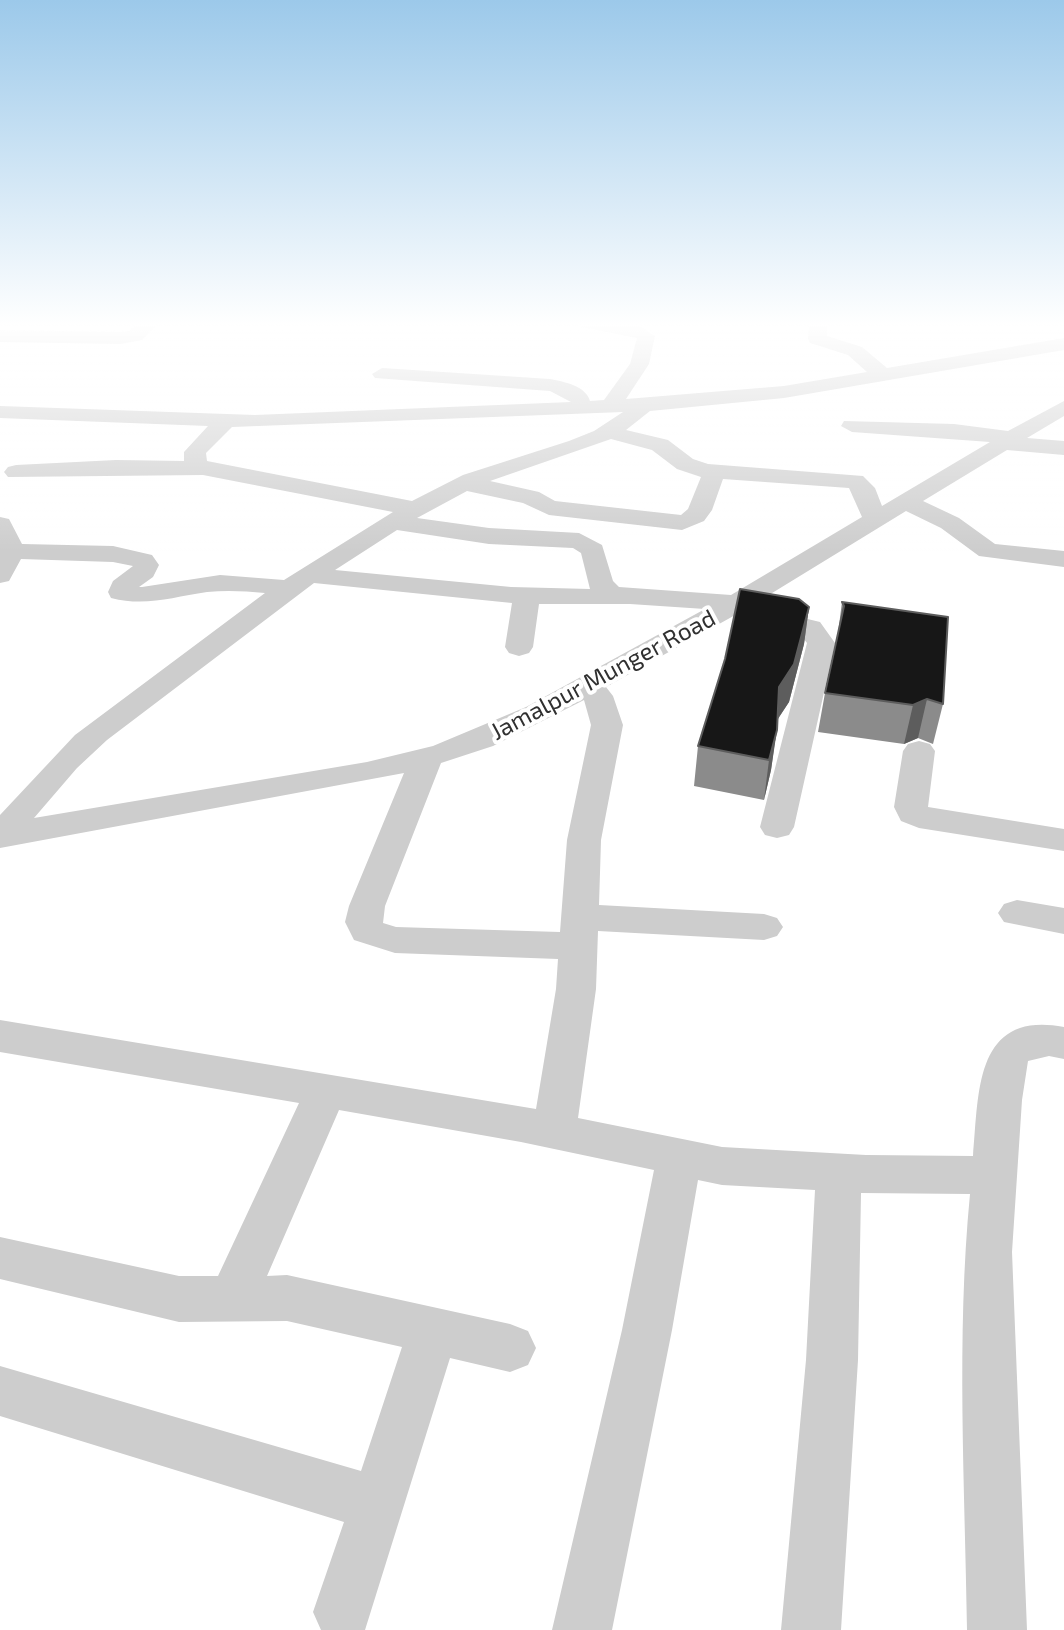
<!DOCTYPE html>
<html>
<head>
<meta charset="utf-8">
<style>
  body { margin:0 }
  canvas { display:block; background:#fff }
</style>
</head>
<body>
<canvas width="1064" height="1630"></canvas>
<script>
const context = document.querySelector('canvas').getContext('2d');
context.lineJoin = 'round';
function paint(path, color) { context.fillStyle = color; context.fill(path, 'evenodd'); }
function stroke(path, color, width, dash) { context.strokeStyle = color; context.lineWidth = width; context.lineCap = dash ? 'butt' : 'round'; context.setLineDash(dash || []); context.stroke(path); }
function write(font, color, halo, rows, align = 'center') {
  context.font = font + ' "Exo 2",sans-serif'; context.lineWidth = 8; context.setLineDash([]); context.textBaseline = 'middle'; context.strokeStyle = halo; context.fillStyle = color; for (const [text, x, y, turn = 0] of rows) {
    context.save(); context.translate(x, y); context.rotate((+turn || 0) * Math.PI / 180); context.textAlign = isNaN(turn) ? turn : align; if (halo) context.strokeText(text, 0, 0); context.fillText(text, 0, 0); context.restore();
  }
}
const minor = new Path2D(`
  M 139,323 L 159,323 L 142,340 L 120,344 L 0,342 L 0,330 L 120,332 L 129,331 Z
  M 578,323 L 637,324 L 655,336 L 649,364 L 626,399 L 784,386 L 867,372 L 848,355 L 810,343 L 808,339 L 809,323 L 827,323 L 827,336 L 862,347 L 887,368 L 1064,338 L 1064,350 L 784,398 L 650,411 L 626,430 L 668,440 L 693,459 L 708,464 L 863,476 L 875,488 L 882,506 L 990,442 L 852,432 L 841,426 L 844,421 L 954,424 L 1008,431 L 1064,401 L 1064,416 L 1027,438 L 1064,441 L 1064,455 L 1007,450 L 923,501 L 959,518 L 995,544 L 1064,551 L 1064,567 L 979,556 L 941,528 L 906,511 L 746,609 L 606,687 L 613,696 L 623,725 L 601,840 L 599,905 L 764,914 L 777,918 L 783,927 L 777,936 L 764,940 L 598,931 L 596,989 L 578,1118 L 722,1147 L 866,1155 L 973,1156 C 979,1093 974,1010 1064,1027 L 1064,1059 L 1049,1056 L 1028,1061 L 1022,1100 L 1012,1252 L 1027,1630 L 967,1630 C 965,1485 956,1338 970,1194 L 861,1193 L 858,1360 L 841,1630 L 781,1630 L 806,1360 L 815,1190 L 722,1185 L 698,1180 L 672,1330 L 612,1630 L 552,1630 L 622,1330 L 654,1170 L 521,1142 L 339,1110 L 267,1276 L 287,1275 L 510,1324 L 528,1331 L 536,1348 L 528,1365 L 510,1372 L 450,1358 L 365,1630 L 321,1630 L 313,1612 L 344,1522 L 0,1416 L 0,1366 L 361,1471 L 402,1347 L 287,1321 L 179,1322 L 0,1279 L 0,1237 L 179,1276 L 218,1276 L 299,1103 L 0,1052 L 0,1020 L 536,1109 L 556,989 L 558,959 L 395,953 L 354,940 L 345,922 L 349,906 L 404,773 L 0,848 L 0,815 L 75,735 L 265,593 C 245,591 226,590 207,592 C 172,597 146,607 111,598 L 108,592 L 113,581 L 133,566 L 113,562 L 21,559 L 9,581 L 0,583 L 0,517 L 9,519 L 22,544 L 113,546 L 152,555 L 159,565 L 153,577 L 139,587 L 142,587 L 220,575 L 284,580 L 393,512 L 203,475 L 8,477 L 4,472 L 8,467 L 16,465 L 116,460 L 184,461 L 184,452 L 208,426 L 0,418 L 0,406 L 255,415 L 571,402 L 550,391 L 375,378 L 372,374 L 382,368 L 550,379 C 565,382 586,386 590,401 L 604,400 L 630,364 L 637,338 L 581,327 ZM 623,412 L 594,431 L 569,441 L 463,475 L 412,501 L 207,461 L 206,453 L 232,427 ZM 611,439 L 652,450 L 677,469 L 701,477 L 688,509 L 681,515 L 555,501 L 539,492 L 490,481 ZM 723,479 L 849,488 L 862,517 L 731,595 L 619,587 L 613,581 L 602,545 L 579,533 L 489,528 L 417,518 L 467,491 L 523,503 L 549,515 L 682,530 L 704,521 L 712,510 ZM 397,530 L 489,544 L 573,548 L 581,553 L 590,589 L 511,587 L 335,570 ZM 314,583 L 512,603 L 505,647 L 509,653 L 519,656 L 529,653 L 533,647 L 539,604 L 630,604 L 705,609 L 526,707 L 433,746 L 367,762 L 34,818 L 77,768 L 107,740 ZM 584,700 L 591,725 L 567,840 L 560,932 L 396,927 L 383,923 L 385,906 L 441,763 L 493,746 Z
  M 762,608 L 820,622 L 835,643 L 794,827 L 789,835 L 777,838 L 765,835 L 760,827 L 807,643 L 800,634 L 752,622 L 748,616 L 752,610 Z
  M 919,741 L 930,744 L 935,751 L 928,807 L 1064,829 L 1064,851 L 919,828 L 901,821 L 894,807 L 903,751 L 908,744 Z
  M 1017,900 L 1064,908 L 1064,934 L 1004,922 L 998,913 L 1004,904 Z`);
const wall = new Path2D(`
  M 842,602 L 943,704 L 933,744 L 918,738 L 904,744 L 818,732 L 825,693 L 837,641 Z
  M 809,607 L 804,644 L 789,702 L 778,719 L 771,770 L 764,800 L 694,786 L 698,746 Z`);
const shadedWall = new Path2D(`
  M 809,607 L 804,644 L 789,702 L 773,726 L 779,687 Z
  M 927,699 L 918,738 L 904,744 L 913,705 Z
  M 777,730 L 771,770 L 764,800 L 769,760 Z`);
const building = new Path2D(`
  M 740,589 L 799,599 L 809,607 L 794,664 L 779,687 L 777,730 L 769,760 L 698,746 L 725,659 Z
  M 842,602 L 948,617 L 943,704 L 927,699 L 913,705 L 825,693 L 844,606 Z`);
const streetNames = [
  ["Jamalpur Munger Road",603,675,-28]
];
paint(minor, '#cdcdcd');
paint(wall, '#8b8b8b');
paint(shadedWall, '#5d5d5d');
paint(building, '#171717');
stroke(building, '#5d5d5d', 2);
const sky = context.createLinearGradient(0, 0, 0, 551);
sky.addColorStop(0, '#9cc9ea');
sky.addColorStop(0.59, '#fff');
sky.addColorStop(1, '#ffffff00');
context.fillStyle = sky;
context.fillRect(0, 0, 1064, 551);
write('24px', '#303030', '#fff', streetNames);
</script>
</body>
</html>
